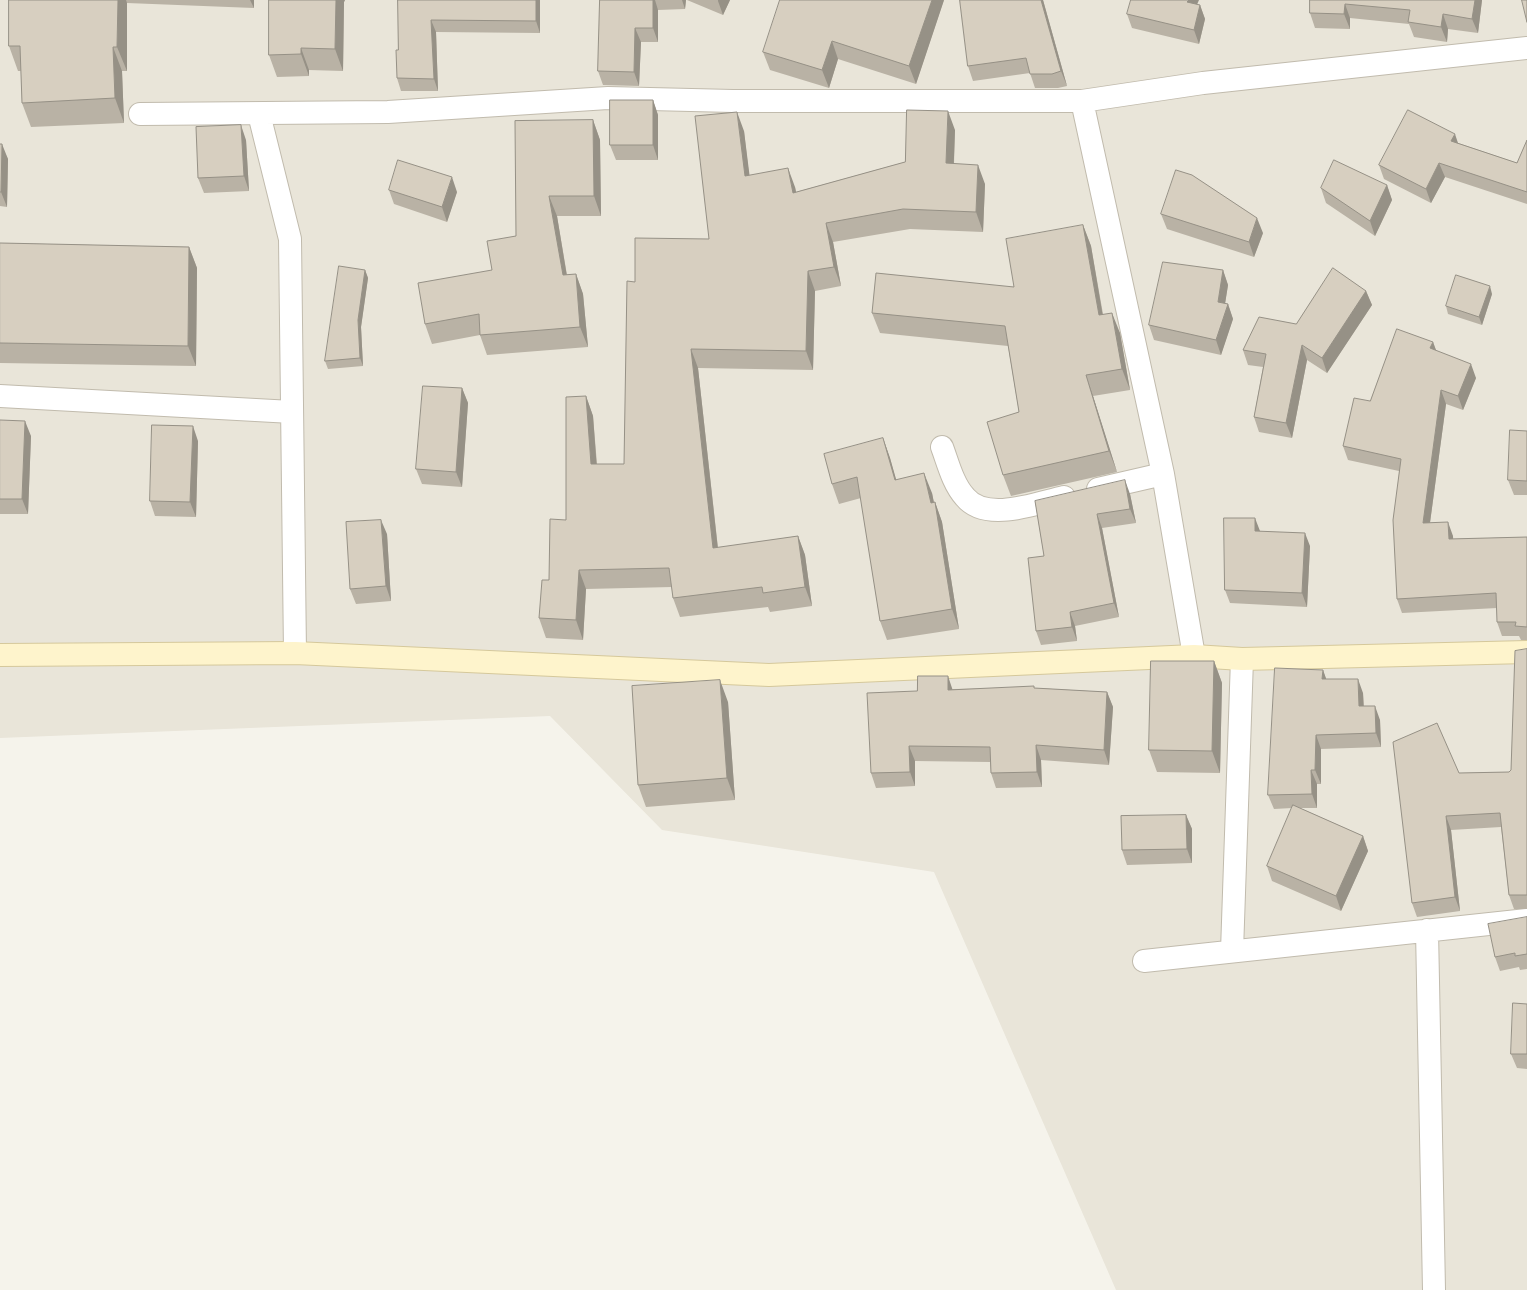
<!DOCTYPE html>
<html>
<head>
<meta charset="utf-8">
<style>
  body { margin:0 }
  canvas { display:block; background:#f5f3eb }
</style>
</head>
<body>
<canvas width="1527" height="1290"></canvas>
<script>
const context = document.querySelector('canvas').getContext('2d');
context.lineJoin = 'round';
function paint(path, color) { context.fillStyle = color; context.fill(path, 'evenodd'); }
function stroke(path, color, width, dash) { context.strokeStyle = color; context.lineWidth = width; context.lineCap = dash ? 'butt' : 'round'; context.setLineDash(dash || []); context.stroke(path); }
const residential = new Path2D(`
  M 0,0 L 1527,0 L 1527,1290 L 1116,1290 L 934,872 L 662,830 L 550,716 L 0,738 Z`);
const street = new Path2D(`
  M 1082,101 L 1163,474 L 1194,656
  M 140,114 L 388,112 L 608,98 L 733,101 L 1082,101 L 1203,83 L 1527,48
  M 259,114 L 290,239 L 295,653
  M 0,396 L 292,412
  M 942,447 C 948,463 953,484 965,497 C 986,523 1037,503 1064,497
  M 1098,489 L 1163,474
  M 1427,930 L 1434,1290
  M 1232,951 L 1242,659
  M 1144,961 L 1527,920`);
const secondary = new Path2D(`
  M 0,655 L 295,653 L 769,675 L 1194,656 L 1242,659 L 1527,652`);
const wall = new Path2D(`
  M 9,0 L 254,0 L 254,8 L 127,3 L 127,71 L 122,71 L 124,123 L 31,127 L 22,103 L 21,71 L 18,71 L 9,46 Z
  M 269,0 L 345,0 L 344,2 L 343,71 L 309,70 L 309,76 L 277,77 L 269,55 Z
  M 398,0 L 540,0 L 540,33 L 436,32 L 438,91 L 401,91 L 397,78 L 398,50 Z
  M 600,0 L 686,0 L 685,9 L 658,10 L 658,42 L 641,42 L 639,86 L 603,85 L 598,71 Z
  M 687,0 L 730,0 L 723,15 Z
  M 944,0 L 916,84 L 838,59 L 829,88 L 770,70 L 763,52 Z
  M 960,0 L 1043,0 L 1067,86 L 1058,88 L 1035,88 L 1030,73 L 973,81 L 968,66 Z
  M 1310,0 L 1482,0 L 1478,33 L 1448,29 L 1447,42 L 1414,37 L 1409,24 L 1350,18 L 1350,29 L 1315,28 L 1310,13 Z
  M 1197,5 L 1200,5 L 1205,19 L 1199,44 L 1132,28 L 1127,14 Z
  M 653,100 L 658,115 L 658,160 L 616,160 L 610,145 Z
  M 593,120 L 600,140 L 601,216 L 557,216 L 567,275 L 576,274 L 583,294 L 588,347 L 487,355 L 480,335 L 432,344 L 425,324 L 492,270 L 516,236 Z
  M 955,130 L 954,164 L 985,184 L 983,232 L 910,229 L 833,242 L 841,286 L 815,291 L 813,370 L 698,368 L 718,548 L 798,536 L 805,555 L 812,606 L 770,612 L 768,607 L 680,617 L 673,598 L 672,587 L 586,589 L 583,640 L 546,638 L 539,618 L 549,580 L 566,520 L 586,396 L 593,416 L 597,464 L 624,464 L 635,282 L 709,239 L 744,131 L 749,175 L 795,187 L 796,192 L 905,162 Z
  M 246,140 L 249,191 L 204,193 L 198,178 Z
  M 1527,140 L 1527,204 L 1445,177 L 1431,203 L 1384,179 L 1379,165 L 1458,143 L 1517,163 Z
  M 0,144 L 8,159 L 7,207 L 0,206 Z
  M 1387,185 L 1392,200 L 1375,236 L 1326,203 L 1321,188 Z
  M 389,190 L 457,192 L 447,222 L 394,204 Z
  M 1161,214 L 1263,233 L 1254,257 L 1167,229 Z
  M 1083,225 L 1091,246 L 1103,314 L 1120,333 L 1130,390 L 1093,396 L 1117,472 L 1011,496 L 1003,475 L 1019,412 L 1008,346 L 880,333 L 872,313 L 1014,287 Z
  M 0,243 L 189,247 L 197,268 L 196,366 L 0,363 Z
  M 365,270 L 368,278 L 361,327 L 363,366 L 328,369 L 325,361 Z
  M 1223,270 L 1228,285 L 1225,303 L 1228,304 L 1233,319 L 1221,355 L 1154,340 L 1149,325 Z
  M 1366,291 L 1372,305 L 1327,373 L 1307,360 L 1292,438 L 1259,432 L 1254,417 L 1263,367 L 1248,365 L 1243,350 L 1296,324 Z
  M 1492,294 L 1482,325 L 1448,314 L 1446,306 Z
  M 1433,342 L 1436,350 L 1476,378 L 1463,410 L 1446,404 L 1430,523 L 1453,536 L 1453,539 L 1527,537 L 1527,640 L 1521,640 L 1519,636 L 1502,636 L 1497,622 L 1497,608 L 1402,613 L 1397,599 L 1399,471 L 1348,460 L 1343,446 L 1370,401 Z
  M 462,388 L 468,403 L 462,487 L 422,484 L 416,469 Z
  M 0,420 L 31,436 L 28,514 L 0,514 Z
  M 1527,431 L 1527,495 L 1514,495 L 1508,480 Z
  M 883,438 L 890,458 L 896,480 L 932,493 L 934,503 L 935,502 L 942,522 L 959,629 L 887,640 L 880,621 L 861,498 L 839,504 L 832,484 Z
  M 198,441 L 196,517 L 155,516 L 150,501 Z
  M 1130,494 L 1136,523 L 1102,528 L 1119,617 L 1075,626 L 1077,641 L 1041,645 L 1036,631 L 1044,556 L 1035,501 Z
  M 1259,531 L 1310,546 L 1307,607 L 1230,603 L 1225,590 Z
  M 387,534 L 391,601 L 356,604 L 350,589 Z
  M 1527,649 L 1527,909 L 1514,909 L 1509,895 L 1501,827 L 1451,830 L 1460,911 L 1417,917 L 1412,903 L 1459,773 L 1509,772 L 1511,770 Z
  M 1214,661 L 1222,683 L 1220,773 L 1157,772 L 1149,750 Z
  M 1323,670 L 1326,679 L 1363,693 L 1364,706 L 1380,720 L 1381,747 L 1321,749 L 1321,784 L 1317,784 L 1317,808 L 1300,808 L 1363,836 L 1368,851 L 1341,911 L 1272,881 L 1267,866 L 1292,808 L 1274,809 L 1268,795 Z
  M 1035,688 L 1107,692 L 1113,707 L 1109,765 L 1041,760 L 1042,787 L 996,788 L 991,773 L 990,762 L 915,761 L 915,786 L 876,788 L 871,773 L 953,689 Z
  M 728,702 L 735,800 L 646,807 L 638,785 Z
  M 1186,815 L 1192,829 L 1192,863 L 1127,865 L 1122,850 Z
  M 1527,917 L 1527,969 L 1520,970 L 1519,967 L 1500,971 L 1495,957 Z
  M 1527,1004 L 1527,1069 L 1517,1068 L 1511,1054 Z`);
const shadedWall = new Path2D(`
  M 118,0 L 126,0 L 127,3 L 127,71 L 117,47 Z
  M 250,0 L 254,0 L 254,8 Z
  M 336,0 L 345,0 L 344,2 L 343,71 L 335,49 Z
  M 536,0 L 540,0 L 540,33 L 536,21 Z
  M 653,0 L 655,0 L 658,10 L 658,42 L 653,28 Z
  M 682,0 L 686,0 L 685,9 Z
  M 718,0 L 730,0 L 723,15 L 718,1 Z
  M 932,0 L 944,0 L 916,84 L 909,66 Z
  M 1041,0 L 1043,0 L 1067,86 L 1061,71 Z
  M 1189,0 L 1199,0 L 1192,16 L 1187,2 Z
  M 1475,0 L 1482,0 L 1478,33 L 1472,19 Z
  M 1345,4 L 1350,18 L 1350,29 L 1344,14 Z
  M 1200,5 L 1205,19 L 1199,44 L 1194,30 Z
  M 1443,14 L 1448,29 L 1447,42 L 1441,27 Z
  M 431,20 L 436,32 L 438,91 L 434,79 Z
  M 635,28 L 641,42 L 639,86 L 634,72 Z
  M 832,41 L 838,59 L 829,88 L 822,70 Z
  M 113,47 L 122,71 L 124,123 L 115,98 Z
  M 301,48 L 309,70 L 309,76 L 301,54 Z
  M 653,100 L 658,115 L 658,160 L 653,145 Z
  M 948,111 L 955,130 L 953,183 L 946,163 Z
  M 737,112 L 744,131 L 752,195 L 745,176 Z
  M 593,120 L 600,140 L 601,216 L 594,196 Z
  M 241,125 L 246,140 L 249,191 L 244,176 Z
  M 1455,134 L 1460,149 L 1451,141 Z
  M 2,144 L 8,159 L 7,207 L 1,192 Z
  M 1439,163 L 1445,177 L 1431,203 L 1426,189 Z
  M 978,165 L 985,184 L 983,232 L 976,212 Z
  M 788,168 L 795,187 L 800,212 L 793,193 Z
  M 452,177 L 457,192 L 447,222 L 442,207 Z
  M 1387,185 L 1392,200 L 1375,236 L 1370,221 Z
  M 549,196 L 557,216 L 570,295 L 563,275 Z
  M 1257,218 L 1263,233 L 1254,257 L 1249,242 Z
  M 826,223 L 833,242 L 841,286 L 834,267 Z
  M 1083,225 L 1091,246 L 1106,335 L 1099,315 Z
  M 189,247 L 197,268 L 196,366 L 188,346 Z
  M 365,270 L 368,278 L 361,327 L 363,366 L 360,358 L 358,320 Z
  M 1223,270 L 1228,285 L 1223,317 L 1218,302 Z
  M 808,271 L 815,291 L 813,370 L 806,351 Z
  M 576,274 L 583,294 L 588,347 L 580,327 Z
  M 1490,286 L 1492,294 L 1482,325 L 1479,317 Z
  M 1366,291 L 1372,305 L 1327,373 L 1322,358 Z
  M 1228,304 L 1233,319 L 1221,355 L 1216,340 Z
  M 1112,313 L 1120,333 L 1130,390 L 1122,369 Z
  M 1433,342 L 1438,356 L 1430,348 Z
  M 1302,345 L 1307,360 L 1292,438 L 1286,423 Z
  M 691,349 L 698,368 L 720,568 L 713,548 Z
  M 1471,364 L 1476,378 L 1463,410 L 1458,396 Z
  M 1086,375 L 1093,396 L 1117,472 L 1109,451 Z
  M 462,388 L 468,403 L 462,487 L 456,472 Z
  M 1441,390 L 1446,404 L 1428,537 L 1423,523 Z
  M 586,396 L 593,416 L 598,484 L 591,464 Z
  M 25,421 L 31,436 L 28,514 L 22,499 Z
  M 193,426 L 198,441 L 196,517 L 190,502 Z
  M 883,438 L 890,458 L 902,500 L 895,480 Z
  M 924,473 L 932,493 L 938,523 L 931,503 Z
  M 1125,480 L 1130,494 L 1136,523 L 1130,509 Z
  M 935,502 L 942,522 L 959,629 L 952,609 Z
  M 1097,514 L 1102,528 L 1119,617 L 1114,603 Z
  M 1255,518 L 1260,531 L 1255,531 Z
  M 381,520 L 387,534 L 391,601 L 386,586 Z
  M 1448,522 L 1453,536 L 1454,553 L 1449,539 Z
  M 1305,533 L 1310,546 L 1307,607 L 1302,593 Z
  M 798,536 L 805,555 L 812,606 L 805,587 Z
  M 579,570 L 586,589 L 583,640 L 576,620 Z
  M 1070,612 L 1075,626 L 1077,641 L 1072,627 Z
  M 1214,661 L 1222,683 L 1220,773 L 1212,751 Z
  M 1323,670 L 1328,684 L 1322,679 Z
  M 948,676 L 953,691 L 948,690 Z
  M 1358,679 L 1363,693 L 1364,720 L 1359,706 Z
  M 720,680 L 728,702 L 735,800 L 727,778 Z
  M 1107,692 L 1113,707 L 1109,765 L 1104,750 Z
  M 1375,706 L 1380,720 L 1381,747 L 1376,733 Z
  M 1316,735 L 1321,749 L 1321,784 L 1315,770 Z
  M 1036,745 L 1041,760 L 1042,787 L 1037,772 Z
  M 909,746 L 915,761 L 915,786 L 910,772 Z
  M 1311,770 L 1317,784 L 1317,808 L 1312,794 Z
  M 1186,815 L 1192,829 L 1192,863 L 1187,849 Z
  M 1446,816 L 1451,830 L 1460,911 L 1455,897 Z
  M 1363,836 L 1368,851 L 1341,911 L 1336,896 Z`);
const building = new Path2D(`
  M 9,0 L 118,0 L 117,47 L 113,47 L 115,98 L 22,103 L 20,46 L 9,46 Z
  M 269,0 L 336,0 L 335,49 L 301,48 L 301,54 L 269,55 Z
  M 398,0 L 536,0 L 536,21 L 431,20 L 434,79 L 397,78 L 396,50 L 398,50 Z
  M 600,0 L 653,0 L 653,28 L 635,28 L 634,72 L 598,71 Z
  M 780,0 L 932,0 L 909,66 L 832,41 L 822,70 L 763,52 Z
  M 960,0 L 1041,0 L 1061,71 L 1052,74 L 1030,74 L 1026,58 L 968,66 Z
  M 1131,0 L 1189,0 L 1187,2 L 1200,5 L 1194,30 L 1127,14 Z
  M 1310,0 L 1475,0 L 1472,19 L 1443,14 L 1441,27 L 1408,22 L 1410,10 L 1345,4 L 1344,14 L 1310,13 Z
  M 1522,0 L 1527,0 L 1527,22 Z
  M 610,100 L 653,100 L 653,145 L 610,145 Z
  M 907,110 L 948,111 L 946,163 L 978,165 L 976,212 L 903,209 L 826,223 L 834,267 L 808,271 L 806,351 L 691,349 L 713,548 L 798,536 L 805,587 L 763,593 L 762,587 L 673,598 L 669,568 L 579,570 L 576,620 L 539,618 L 542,580 L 549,580 L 550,519 L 566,520 L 566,397 L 586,396 L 591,464 L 624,464 L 627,281 L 635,282 L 635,238 L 709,239 L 695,116 L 737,112 L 745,176 L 788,168 L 793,193 L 905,162 Z
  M 1408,110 L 1455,134 L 1451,141 L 1517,163 L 1527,140 L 1527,192 L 1439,163 L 1426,189 L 1379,165 Z
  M 593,120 L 594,196 L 549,196 L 563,275 L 576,274 L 580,327 L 480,335 L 479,314 L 425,324 L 418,283 L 492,270 L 487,241 L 516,236 L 515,121 Z
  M 241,125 L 244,176 L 198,178 L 196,127 Z
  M 0,144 L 2,144 L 1,192 L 0,192 Z
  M 398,160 L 452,177 L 442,207 L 389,190 Z
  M 1334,160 L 1387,185 L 1370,221 L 1321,188 Z
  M 1176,170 L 1192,175 L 1257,218 L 1249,242 L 1161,214 Z
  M 1083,225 L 1099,315 L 1112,313 L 1122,369 L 1086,375 L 1109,451 L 1003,475 L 987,422 L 1019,412 L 1005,326 L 872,313 L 876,273 L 1014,287 L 1006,239 Z
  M 0,243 L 189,247 L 188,346 L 0,343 Z
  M 1163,262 L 1223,270 L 1218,302 L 1228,304 L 1216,340 L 1149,325 Z
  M 339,266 L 365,270 L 358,320 L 360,358 L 325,361 Z
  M 1333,268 L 1366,291 L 1322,358 L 1302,345 L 1286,423 L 1254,417 L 1266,354 L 1243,350 L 1259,317 L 1296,324 Z
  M 1456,275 L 1490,286 L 1479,317 L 1446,306 Z
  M 1397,329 L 1433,342 L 1430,348 L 1471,364 L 1458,396 L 1441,390 L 1423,523 L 1448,522 L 1449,539 L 1527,537 L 1527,627 L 1515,626 L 1516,622 L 1497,622 L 1496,593 L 1397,599 L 1393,520 L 1401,459 L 1343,446 L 1354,398 L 1370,401 Z
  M 423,386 L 462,388 L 456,472 L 416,469 Z
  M 0,420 L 25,421 L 22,499 L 0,499 Z
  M 152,425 L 193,426 L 190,502 L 150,501 Z
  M 1510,430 L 1527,431 L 1527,481 L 1508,480 Z
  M 883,438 L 895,480 L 924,473 L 931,503 L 935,502 L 952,609 L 880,621 L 857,477 L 832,484 L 824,454 Z
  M 1125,480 L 1130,509 L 1097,514 L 1114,603 L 1070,612 L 1072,627 L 1036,631 L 1028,558 L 1044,556 L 1035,501 Z
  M 1224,518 L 1255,518 L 1255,531 L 1305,533 L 1302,593 L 1225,590 Z
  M 381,520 L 386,586 L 350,589 L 346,522 Z
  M 1527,649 L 1527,895 L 1509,895 L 1500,813 L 1446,816 L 1455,897 L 1412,903 L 1393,742 L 1437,723 L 1459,773 L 1509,772 L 1511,770 L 1515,651 Z
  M 1151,661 L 1214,661 L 1212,751 L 1149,750 Z
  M 1275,668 L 1323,670 L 1322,679 L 1358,679 L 1359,706 L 1375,706 L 1376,733 L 1316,735 L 1315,770 L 1311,770 L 1312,794 L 1268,795 Z
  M 918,676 L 948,676 L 948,690 L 1034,686 L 1034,688 L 1107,692 L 1104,750 L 1036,745 L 1037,772 L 991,773 L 990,747 L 909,746 L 910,772 L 871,773 L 867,693 L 917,691 Z
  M 720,680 L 727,778 L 638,785 L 632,686 Z
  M 1293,805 L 1363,836 L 1336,896 L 1267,866 Z
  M 1186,815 L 1187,849 L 1122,850 L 1121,816 Z
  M 1527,917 L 1527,954 L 1515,956 L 1515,953 L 1495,957 L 1488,924 Z
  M 1513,1003 L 1527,1004 L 1527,1054 L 1511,1054 Z`);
paint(residential, '#e9e5d9');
stroke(street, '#c1bbad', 24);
stroke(secondary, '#d5c89b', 24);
stroke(street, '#fff', 22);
stroke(secondary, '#fef4cc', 22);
paint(wall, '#b9b2a5');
paint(shadedWall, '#969186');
paint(building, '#d7cfc0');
stroke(building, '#969186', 1);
</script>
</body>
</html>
